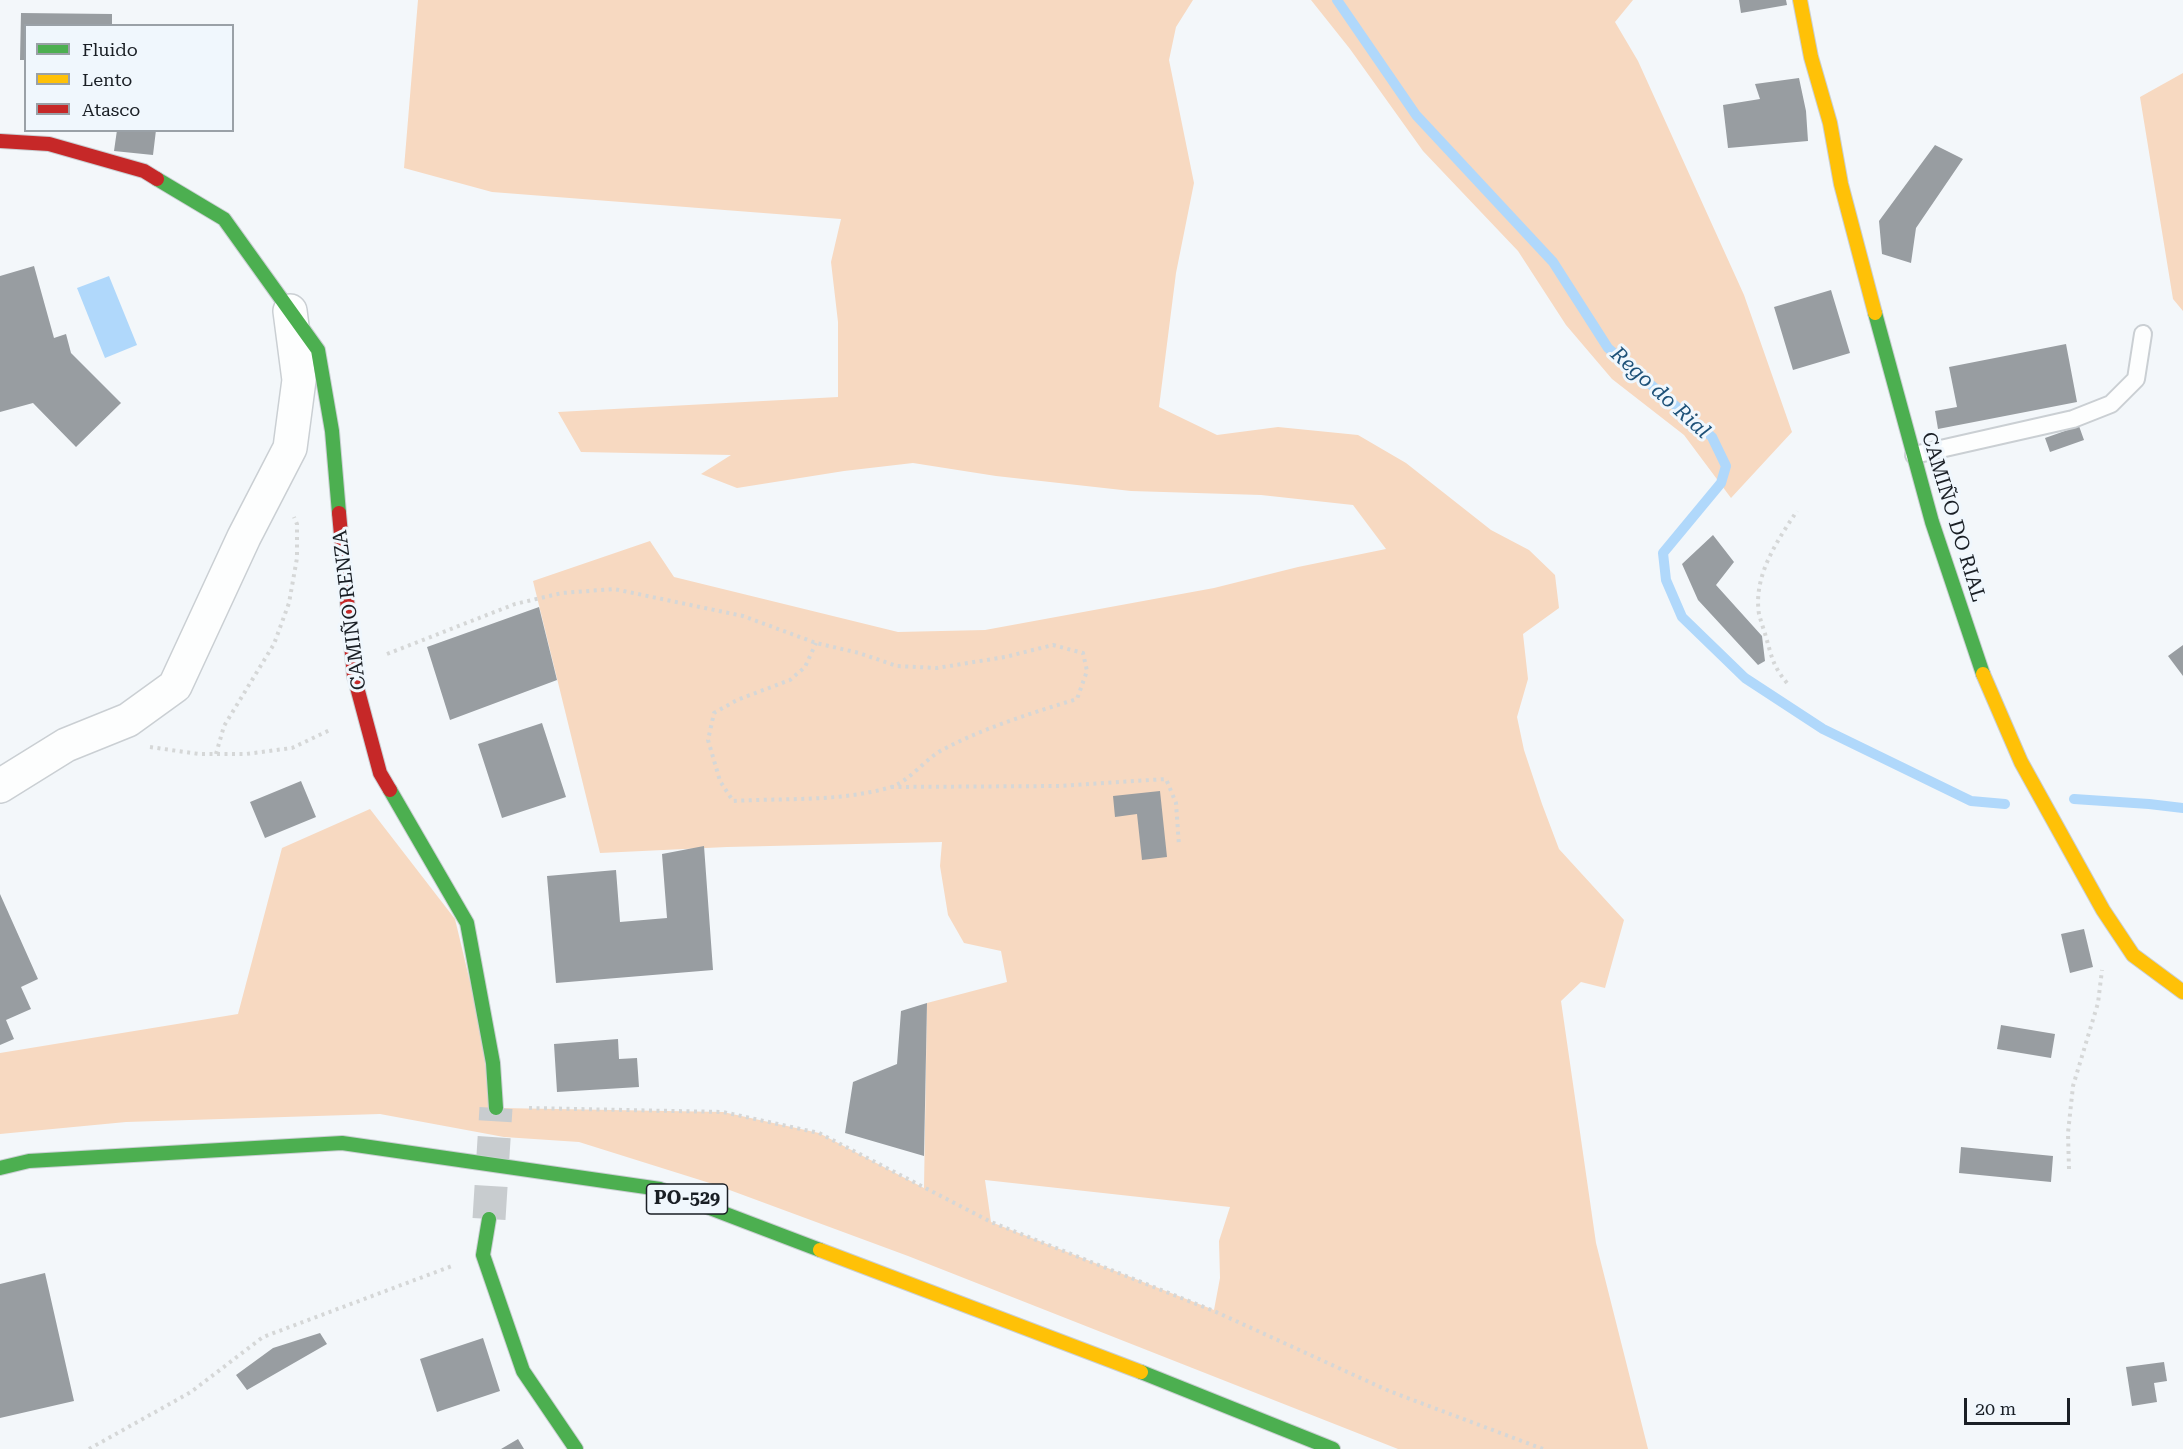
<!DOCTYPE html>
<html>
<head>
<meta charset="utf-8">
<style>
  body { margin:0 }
  #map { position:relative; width:2183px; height:1449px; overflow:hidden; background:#f3f7fa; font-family:"Roboto Serif",serif }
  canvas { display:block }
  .legend { position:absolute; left:24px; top:24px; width:210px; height:108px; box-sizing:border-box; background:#f0f7fd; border:2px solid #9aa1a7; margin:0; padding:8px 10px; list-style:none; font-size:18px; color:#1a1f25 }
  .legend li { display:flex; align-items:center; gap:12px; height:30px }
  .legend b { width:30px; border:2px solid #9aa1a7 }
  .scale { position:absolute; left:1964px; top:1398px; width:106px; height:27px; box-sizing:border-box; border:3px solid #1a1f25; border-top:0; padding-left:8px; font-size:18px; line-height:21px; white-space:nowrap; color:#1a1f25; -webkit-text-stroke:4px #f0f7fd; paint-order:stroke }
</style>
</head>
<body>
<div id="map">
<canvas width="2183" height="1449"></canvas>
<ul class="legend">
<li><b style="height:8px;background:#4caf50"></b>Fluido</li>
<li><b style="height:8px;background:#ffc107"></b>Lento</li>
<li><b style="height:8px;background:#c62828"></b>Atasco</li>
</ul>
<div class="scale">20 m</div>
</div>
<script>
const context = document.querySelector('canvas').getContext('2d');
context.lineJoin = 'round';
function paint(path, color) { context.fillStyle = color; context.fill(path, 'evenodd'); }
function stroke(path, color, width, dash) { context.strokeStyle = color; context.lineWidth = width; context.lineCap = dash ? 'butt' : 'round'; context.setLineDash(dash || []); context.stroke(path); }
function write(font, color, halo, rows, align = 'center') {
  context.font = font + ' "Roboto Serif",serif'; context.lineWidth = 6; context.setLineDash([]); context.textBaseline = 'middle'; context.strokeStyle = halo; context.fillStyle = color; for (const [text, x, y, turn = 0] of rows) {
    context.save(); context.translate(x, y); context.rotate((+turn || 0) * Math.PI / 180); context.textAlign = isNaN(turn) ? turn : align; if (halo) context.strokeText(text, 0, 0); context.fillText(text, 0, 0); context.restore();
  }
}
const green = new Path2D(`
  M 418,0 L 1193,0 L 1176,27 L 1169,60 L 1194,183 L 1176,273 L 1159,407 L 1217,435 L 1278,427 L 1358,435 L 1406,463 L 1491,530 L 1529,550 L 1555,575 L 1559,608 L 1523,634 L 1528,679 L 1517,717 L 1524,750 L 1542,804 L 1559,849 L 1624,920 L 1605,988 L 1581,982 L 1561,1001 L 1596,1243 L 1648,1449 L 1398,1449 L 908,1256 L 716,1185 L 579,1142 L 504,1137 L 380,1114 L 126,1122 L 0,1134 L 0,1053 L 238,1014 L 282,848 L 370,809 L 455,919 L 500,1108 L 723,1112 L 819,1133 L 924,1188 L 927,1003 L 1007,982 L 1001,951 L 964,943 L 948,915 L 940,866 L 942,842 L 727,847 L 600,853 L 533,581 L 650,541 L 674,577 L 898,632 L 985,630 L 1214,588 L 1298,567 L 1386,549 L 1353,505 L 1261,495 L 1131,491 L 996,476 L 913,463 L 844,471 L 737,488 L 701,474 L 731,455 L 581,452 L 558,412 L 838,397 L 838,322 L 831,262 L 841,219 L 492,192 L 404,168 ZM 985,1180 L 1230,1207 L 1219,1241 L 1220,1278 L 1214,1310 L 991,1222 Z
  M 1311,0 L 1633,0 L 1615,22 L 1638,61 L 1744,295 L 1792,432 L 1731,498 L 1684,435 L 1612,379 L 1566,325 L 1518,251 L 1423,151 L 1350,49 Z
  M 2183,73 L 2183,311 L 2173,299 L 2140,97 Z`);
const water = new Path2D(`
  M 109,276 L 137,345 L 105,358 L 77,288 Z`);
const stream = new Path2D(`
  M 1337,0 L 1416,115 L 1553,262 L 1608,348 L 1712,437 L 1726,466 L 1721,483 L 1663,553 L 1666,580 L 1682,617 L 1745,678 L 1823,729 L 1971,801 L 2005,804
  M 2074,799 L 2149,804 L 2183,808`);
const building = new Path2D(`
  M 1739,0 L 1786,0 L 1787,5 L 1741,13 Z
  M 21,13 L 112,14 L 112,26 L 26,26 L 26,60 L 20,60 Z
  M 1799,78 L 1806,111 L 1808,141 L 1728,148 L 1723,105 L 1760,99 L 1755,84 Z
  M 117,130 L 156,130 L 153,155 L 114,151 Z
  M 1935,145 L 1963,159 L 1916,228 L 1911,263 L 1882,254 L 1879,221 Z
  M 34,266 L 54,338 L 66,334 L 71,353 L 121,403 L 76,447 L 33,403 L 0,412 L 0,276 Z
  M 1831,290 L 1850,353 L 1793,370 L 1774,307 Z
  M 2066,344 L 2077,402 L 1938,429 L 1935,411 L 1957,407 L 1949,367 Z
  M 2079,426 L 2084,440 L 2050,452 L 2045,438 Z
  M 1713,535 L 1734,562 L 1716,585 L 1762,636 L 1765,661 L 1758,665 L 1698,600 L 1682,564 Z
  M 539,607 L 557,680 L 450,720 L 427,647 Z
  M 2183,645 L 2183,676 L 2168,656 Z
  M 542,723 L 566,797 L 502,818 L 478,744 Z
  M 301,781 L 316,817 L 265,838 L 250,802 Z
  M 1160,791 L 1167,857 L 1142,860 L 1137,814 L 1115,817 L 1113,796 Z
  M 704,846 L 713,970 L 556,983 L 547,876 L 616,870 L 620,922 L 667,918 L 662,854 Z
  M 0,894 L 38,979 L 21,987 L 31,1009 L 6,1020 L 14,1039 L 0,1045 Z
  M 2084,929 L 2093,967 L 2070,973 L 2061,934 Z
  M 927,1003 L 924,1156 L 845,1133 L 853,1082 L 897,1064 L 901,1011 Z
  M 2001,1025 L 2055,1034 L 2051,1058 L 1997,1049 Z
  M 618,1039 L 619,1059 L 637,1058 L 639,1087 L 557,1092 L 554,1044 Z
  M 1961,1147 L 2053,1156 L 2051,1182 L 1959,1173 Z
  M 45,1273 L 74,1401 L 0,1418 L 0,1284 Z
  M 320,1333 L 327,1344 L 247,1390 L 236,1375 L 273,1348 Z
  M 483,1338 L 500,1391 L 437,1412 L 420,1359 Z
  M 2164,1362 L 2167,1381 L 2154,1383 L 2157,1402 L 2132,1406 L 2126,1367 Z
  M 518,1439 L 524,1449 L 501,1449 Z`);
const secondaryTunnel = new Path2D(`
  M 489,1219 L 496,1108`);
const path = new Path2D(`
  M 387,654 L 515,604 L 562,593 L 614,589 L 743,616 L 816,643 L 859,653 L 897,666 L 937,668 L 1005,657 L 1053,645 L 1083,653 L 1087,671 L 1077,699 C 1032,713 986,727 944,749 C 924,759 910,782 888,788 C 837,802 784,798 733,801 L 720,781 L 708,740 L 714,713 L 737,700 L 790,680 L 805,667 L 816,643
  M 1787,683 C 1773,666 1772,658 1766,637 C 1764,630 1761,622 1759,614 C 1753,576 1777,541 1797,511
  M 150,747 L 199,754 L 246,754 L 292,748 L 332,729
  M 216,754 L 224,726 L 274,644 L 289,603 L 297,558 L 297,524 L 294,517
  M 891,787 L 1059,786 L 1166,779 L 1176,803 L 1179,846
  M 529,1108 L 723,1112 L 819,1133 L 991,1222 L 1214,1311 L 1389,1391 L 1543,1449
  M 2069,1169 L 2068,1133 L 2073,1086 L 2098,1003 L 2102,970
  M 89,1449 L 191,1392 L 263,1337 L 452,1266`);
const lane = new Path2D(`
  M 1914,455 L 2073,419 L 2111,404 L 2136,379 L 2143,334`);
const street = new Path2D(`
  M 0,786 L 66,745 L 128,720 L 175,686 L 244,537 L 290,448 L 299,380 L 290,311`);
const fast = new Path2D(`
  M 157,179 L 224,219 L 318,350 L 332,431 L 339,513
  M 1875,313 L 1932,522 L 1983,674
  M 390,790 L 467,923 L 493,1063 L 496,1108
  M 0,1168 L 29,1161 L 342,1143 L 660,1189 L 820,1250
  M 489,1219 L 483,1255 L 523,1371 L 576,1449
  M 1141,1372 L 1333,1449`);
const slow = new Path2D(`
  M 1800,0 L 1811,57 L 1830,123 L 1841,184 L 1875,313
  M 1983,674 L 2021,762 L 2103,910 L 2133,955 L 2183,992
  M 820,1250 L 1141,1372`);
const jam = new Path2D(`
  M 0,141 L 49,144 L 144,171 L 157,179
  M 339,513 L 354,676 L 380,773 L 390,790`);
const shields = [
  [687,1199,81]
];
const shieldNames = [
  ["PO-529",687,1199]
];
const streetNames = [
  ["CAMIÑO DO RIAL",1953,517,73],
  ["CAMIÑO RENZA",350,610,-97]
];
const waterNames = [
  ["Rego do Rial",1660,393,42]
];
paint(green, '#f7d9c1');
paint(water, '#b0d8fb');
stroke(stream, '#b0d8fb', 10);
paint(building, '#989da1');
stroke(secondaryTunnel, '#c8cccf', 33, [33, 16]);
stroke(lane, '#cacfd3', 20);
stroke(street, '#cacfd3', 36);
stroke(fast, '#cacfd3', 16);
stroke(slow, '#cacfd3', 16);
stroke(jam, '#cacfd3', 16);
stroke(path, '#d5d7d7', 4, [3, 4.5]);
stroke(lane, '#fdfefe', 16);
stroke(street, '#fdfefe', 33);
stroke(fast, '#4caf50', 14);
stroke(slow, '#ffc107', 14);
stroke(jam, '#c62828', 14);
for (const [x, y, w] of shields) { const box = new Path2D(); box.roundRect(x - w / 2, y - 15, w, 30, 4.5); context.fillStyle = '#f0f7fd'; context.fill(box); stroke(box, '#1a1f25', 1.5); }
write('bold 18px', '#1a1f25', null, shieldNames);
write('20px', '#1a1f25', '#f0f7fd', streetNames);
write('italic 21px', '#1d5178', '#f0f7fd', waterNames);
</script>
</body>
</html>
